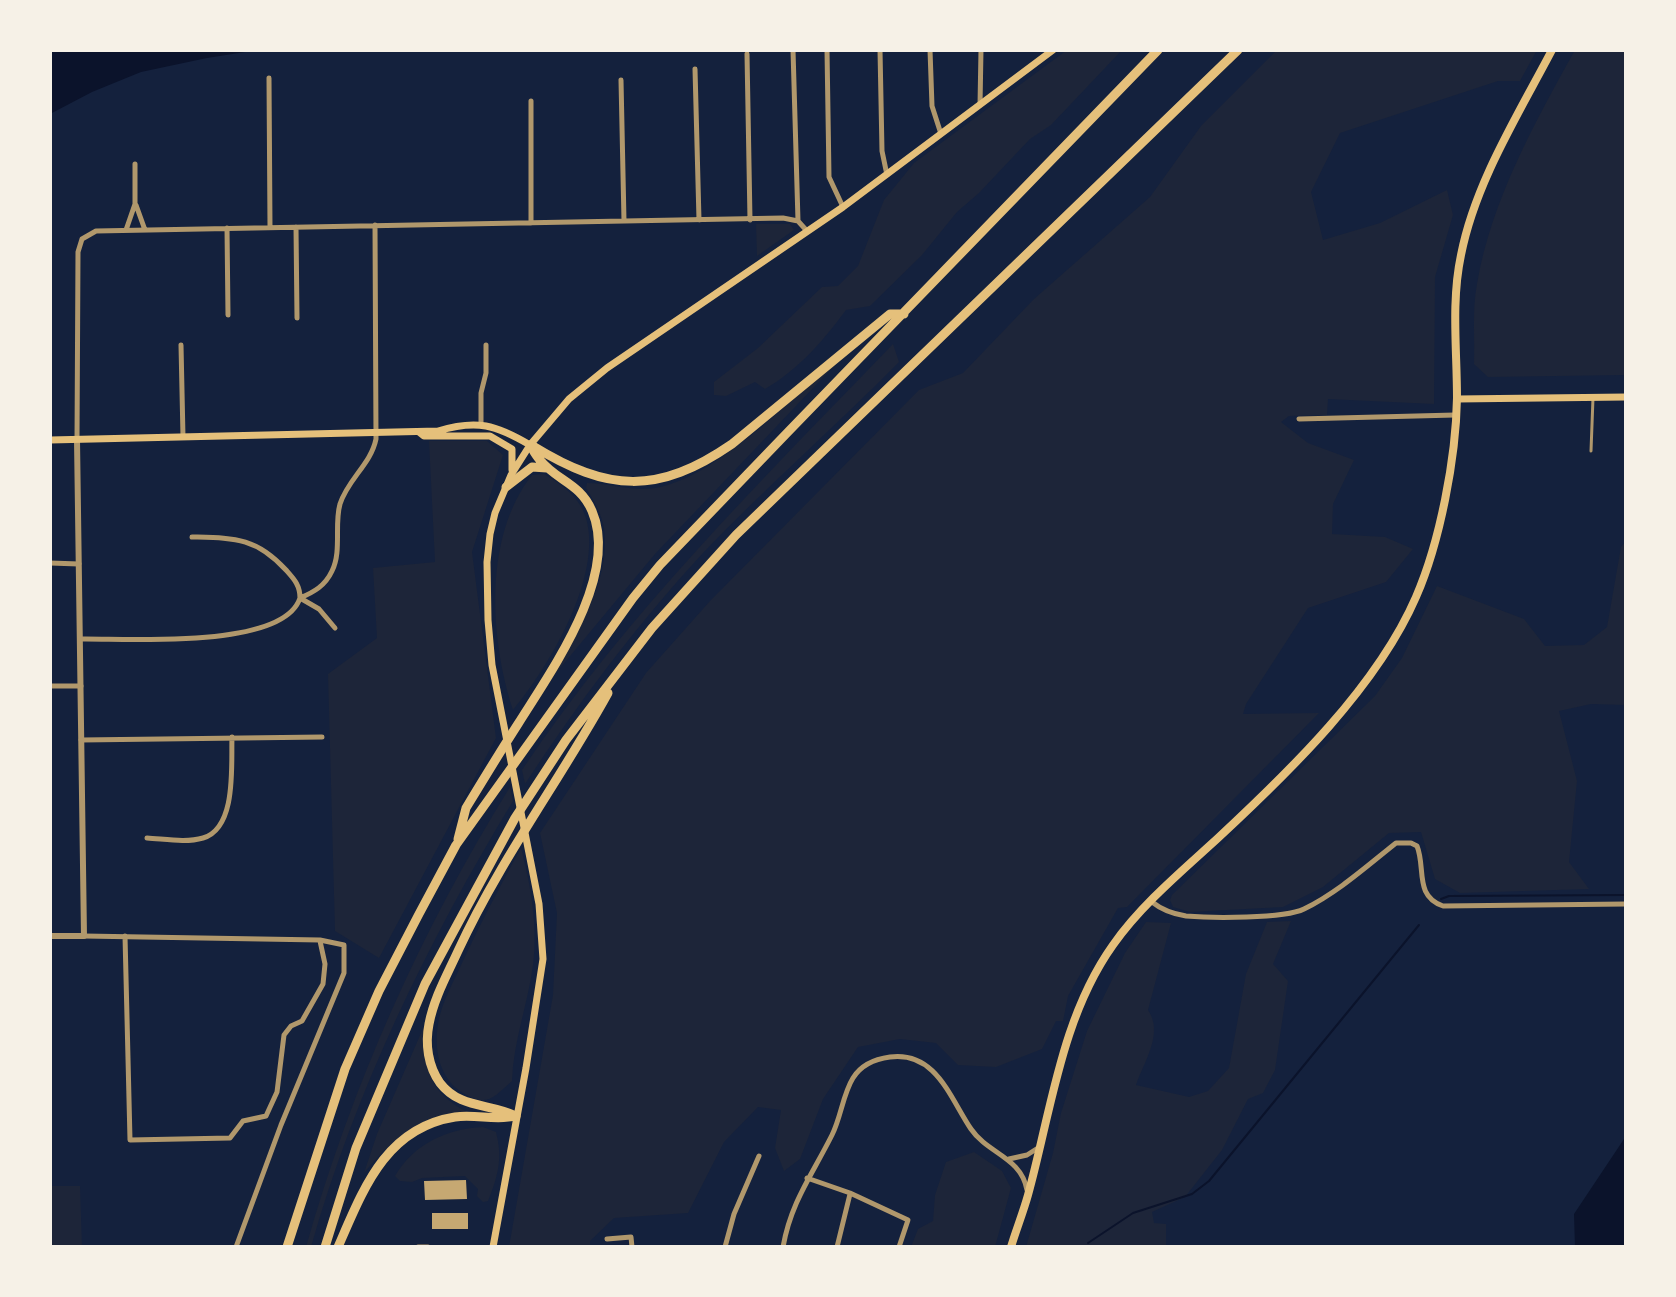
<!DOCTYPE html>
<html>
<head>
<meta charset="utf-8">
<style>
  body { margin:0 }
  #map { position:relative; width:1676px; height:1297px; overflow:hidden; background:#14213d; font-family:"Nunito Sans",sans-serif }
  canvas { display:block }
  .frame { position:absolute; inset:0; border:52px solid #f6f1e7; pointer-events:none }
</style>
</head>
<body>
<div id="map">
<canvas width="1676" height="1297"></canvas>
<div class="frame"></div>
</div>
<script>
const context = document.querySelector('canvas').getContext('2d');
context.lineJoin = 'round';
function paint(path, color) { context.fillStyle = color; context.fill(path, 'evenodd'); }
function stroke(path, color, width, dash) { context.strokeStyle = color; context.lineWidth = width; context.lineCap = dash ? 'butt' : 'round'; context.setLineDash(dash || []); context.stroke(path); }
const green = new Path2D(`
  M 1067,50 L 1122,50 L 1051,125 L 1030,139 L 979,193 L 957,212 L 922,255 L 870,306 L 846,310 C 824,340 798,370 765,389 L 755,382 L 726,396 L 714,395 L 714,382 L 758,348 L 822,287 L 838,286 L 858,266 L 884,200 L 914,163 Z
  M 1277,50 L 1537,50 L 1520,81 L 1498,81 L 1340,133 L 1311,192 L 1323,240 L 1380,223 L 1447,190 L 1453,215 L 1435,277 L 1434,404 L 1328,399 L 1327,415 L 1289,416 L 1281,422 L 1308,443 L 1354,460 L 1333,504 L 1332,534 L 1385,537 L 1413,549 L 1386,582 L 1308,608 L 1246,704 L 1243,714 L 1319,713 L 1127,907 L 1118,908 L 1068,996 L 1063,1021 L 1056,1021 L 1042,1049 L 996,1067 L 958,1065 L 936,1043 L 900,1039 L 858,1047 L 823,1099 L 800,1159 L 784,1171 L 775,1148 L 781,1110 L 758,1107 L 724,1142 L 688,1213 L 614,1218 L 590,1241 L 590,1247 L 509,1247 L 553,995 L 557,913 L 540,833 L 646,673 L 710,601 L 919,390 L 963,373 L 1034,299 L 1150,197 L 1201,126 Z
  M 1575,50 L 1626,50 L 1626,375 L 1488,377 L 1474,364 C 1475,338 1472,309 1477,284 C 1491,201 1535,122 1575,50 Z
  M 756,224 L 790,224 L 794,230 L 757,256 Z
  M 893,344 L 899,362 C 835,427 766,487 703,553 C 637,624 578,703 525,784 L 522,770 C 627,613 762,480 893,344 Z
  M 834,362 L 835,365 L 655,554 L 546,685 C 572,639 612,584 604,528 C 602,515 593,499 586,488 L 587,483 C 611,483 634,493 660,487 C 717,475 790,401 834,362 Z
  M 429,441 L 487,441 L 503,455 L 472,552 L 496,738 L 379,958 L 335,931 L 328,674 L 377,638 L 373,568 L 435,562 Z
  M 544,474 C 561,484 580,497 586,518 C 603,576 549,667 513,710 C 490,639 483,537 532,475 Z
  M 1626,541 L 1626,705 L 1591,704 L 1559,711 L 1577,781 L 1569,862 L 1589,889 L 1460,893 L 1435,879 L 1421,832 L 1389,833 L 1323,887 L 1283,907 L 1190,912 L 1173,907 L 1170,900 L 1172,895 L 1375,696 L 1402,658 L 1437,586 L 1524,619 L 1545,646 L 1584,645 L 1607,627 L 1621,547 Z
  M 510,787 L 513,801 C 428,941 356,1089 311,1247 L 306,1247 C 352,1085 421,930 510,787 Z
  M 521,848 C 531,886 538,927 533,965 C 528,1004 513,1042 512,1081 C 493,1098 486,1109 460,1091 C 438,1076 433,1045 439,1019 C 443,1000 454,981 462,963 C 480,924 500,886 521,848 Z
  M 1291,921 L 1273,964 L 1288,981 L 1275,1070 L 1263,1093 L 1248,1099 L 1222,1150 L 1185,1197 L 1152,1212 L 1154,1223 L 1166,1224 L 1166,1247 L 1026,1247 L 1053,1153 L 1061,1113 L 1087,1031 L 1125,953 L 1146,922 L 1171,923 L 1148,1010 C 1164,1033 1144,1062 1136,1085 L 1189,1097 L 1208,1091 L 1229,1068 L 1246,974 L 1267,922 Z
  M 425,1024 C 422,1067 429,1093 469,1113 C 419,1116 395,1136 364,1173 L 377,1134 Z
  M 483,1127 L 496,1132 C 503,1159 498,1176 488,1201 L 483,1202 L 477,1196 L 478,1189 L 465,1176 L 422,1178 L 412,1182 L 400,1181 L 395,1176 C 414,1144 446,1129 483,1127 Z
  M 974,1152 L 1002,1171 L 1011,1188 L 995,1247 L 911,1247 L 918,1229 L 933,1221 L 935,1195 L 946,1162 Z
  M 50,1186 L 80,1186 L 82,1247 L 50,1247 Z`);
const water = new Path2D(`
  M 50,50 L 258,50 L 207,58 L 141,72 L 92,92 L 50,114 Z
  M 1626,1136 L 1626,1247 L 1575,1247 L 1574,1214 Z`);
const stream = new Path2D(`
  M 1441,899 L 1449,896 L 1626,895
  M 1088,1243 L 1133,1213 L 1192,1194 L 1209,1181 L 1419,925`);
const building = new Path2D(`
  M 466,1180 L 467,1199 L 425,1200 L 424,1181 Z
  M 432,1213 L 468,1213 L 468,1229 L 432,1229 Z`);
const service = new Path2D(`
  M 1591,451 L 1593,398`);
const minor = new Path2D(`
  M 793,50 L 798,221
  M 827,50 L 829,177 L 843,207
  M 880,50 L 882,151 L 887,175
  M 930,50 L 932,106 L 941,134
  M 747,54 L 750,220
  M 695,69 L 699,220
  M 269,78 L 270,227
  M 621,80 L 624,221
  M 531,101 L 531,223
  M 980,105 L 981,50
  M 136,205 L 145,230
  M 296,227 L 297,318
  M 227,228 L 228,315
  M 126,230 L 135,204 L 135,164
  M 181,345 L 183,437
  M 1299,419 L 1455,415
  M 481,425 L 481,393 L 486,373 L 486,345
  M 77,440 L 78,252 L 82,239 L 96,231 L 783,218 L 798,221 L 807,231
  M 192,537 C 234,538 256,537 286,570 C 294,579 300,585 300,598 C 314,592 325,586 332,571 C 342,551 334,525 340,504 C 348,479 371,464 376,439 L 375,225
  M 50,563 L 79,564
  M 80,639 C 127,638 283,650 300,598 L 319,609 L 335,628
  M 50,686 L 81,686
  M 81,740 L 322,737
  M 147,838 C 165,839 186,843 203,838 C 237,828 231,765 232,737
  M 1152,902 C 1162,910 1173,914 1186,916 C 1210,918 1284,919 1304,909 C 1337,893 1367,866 1396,843 L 1411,843 L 1417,846 C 1426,868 1414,896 1443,906 L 1626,904
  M 84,936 L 320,940 L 344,945 L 344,973 L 281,1125 L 236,1247
  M 125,936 L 130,1140 L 230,1138 L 243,1121 L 266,1116 L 277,1092 L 284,1035 L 291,1026 L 302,1021 L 323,984 L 325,964 L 320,941
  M 1009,1159 L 1027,1155 L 1038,1148
  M 807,1178 L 850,1193 L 908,1220 L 899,1247
  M 607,1239 L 631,1237 L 632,1247
  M 418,1247 L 428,1247
  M 725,1247 L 734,1214 L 759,1156
  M 783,1247 C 791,1202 812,1175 832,1135 C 841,1117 843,1094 853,1078 C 861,1065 875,1059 890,1057 C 936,1051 950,1098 971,1129 C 988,1154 1021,1157 1027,1190
  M 837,1247 L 850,1194`);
const tertiary = new Path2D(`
  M 50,936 L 84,936 L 77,440`);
const secondary = new Path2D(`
  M 1457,399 L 1626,397
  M 419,432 L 424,436 L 490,436 L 512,449 L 512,470
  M 50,440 L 438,431 C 477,419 496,425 530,445
  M 493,1247 L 526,1068 L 543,959 L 539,904 L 492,665 L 488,620 L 487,562 L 490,534 L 495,513 L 511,475 L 530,445 L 569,399 L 607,368 L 843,207 L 1053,50`);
const primary = new Path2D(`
  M 1011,1247 C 1016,1230 1023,1213 1028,1195 C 1051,1112 1061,1018 1113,945 C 1141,905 1182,871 1218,838 C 1289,772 1377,687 1416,597 C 1440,542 1456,458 1457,398 C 1457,350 1451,302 1461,255 C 1475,183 1518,115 1552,50`);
const motorway = new Path2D(`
  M 533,446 C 608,492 658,495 732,444 L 890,314 L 904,314
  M 506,487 L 532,467 L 547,468
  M 458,839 L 466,808 C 483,780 500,752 518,724 C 551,671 620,576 592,511 C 580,483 557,481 540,460 C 536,456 533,450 530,445
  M 516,1116 C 489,1103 460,1109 440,1083 C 428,1066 425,1044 429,1024 C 434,998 447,975 458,951 C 500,860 560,780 608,693
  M 287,1247 L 345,1069 L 379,991 L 419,914 L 456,845 L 633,598 L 660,565 L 786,434 L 1158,50
  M 325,1247 L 356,1148 L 425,984 L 515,818 L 566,740 L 652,628 L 736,535 L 1238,50
  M 338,1247 C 363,1190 385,1128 455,1117 C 476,1114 496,1121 516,1116`);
paint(green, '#1d2539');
paint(water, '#0b132b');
stroke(stream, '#0b132b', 2);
paint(building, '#c6a872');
stroke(service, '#b1986c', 3);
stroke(minor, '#b1986c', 5);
stroke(tertiary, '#b1986c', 6);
stroke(secondary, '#e5c07b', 7);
stroke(primary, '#e5c07b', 8);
stroke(motorway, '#e5c07b', 9);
</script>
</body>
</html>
